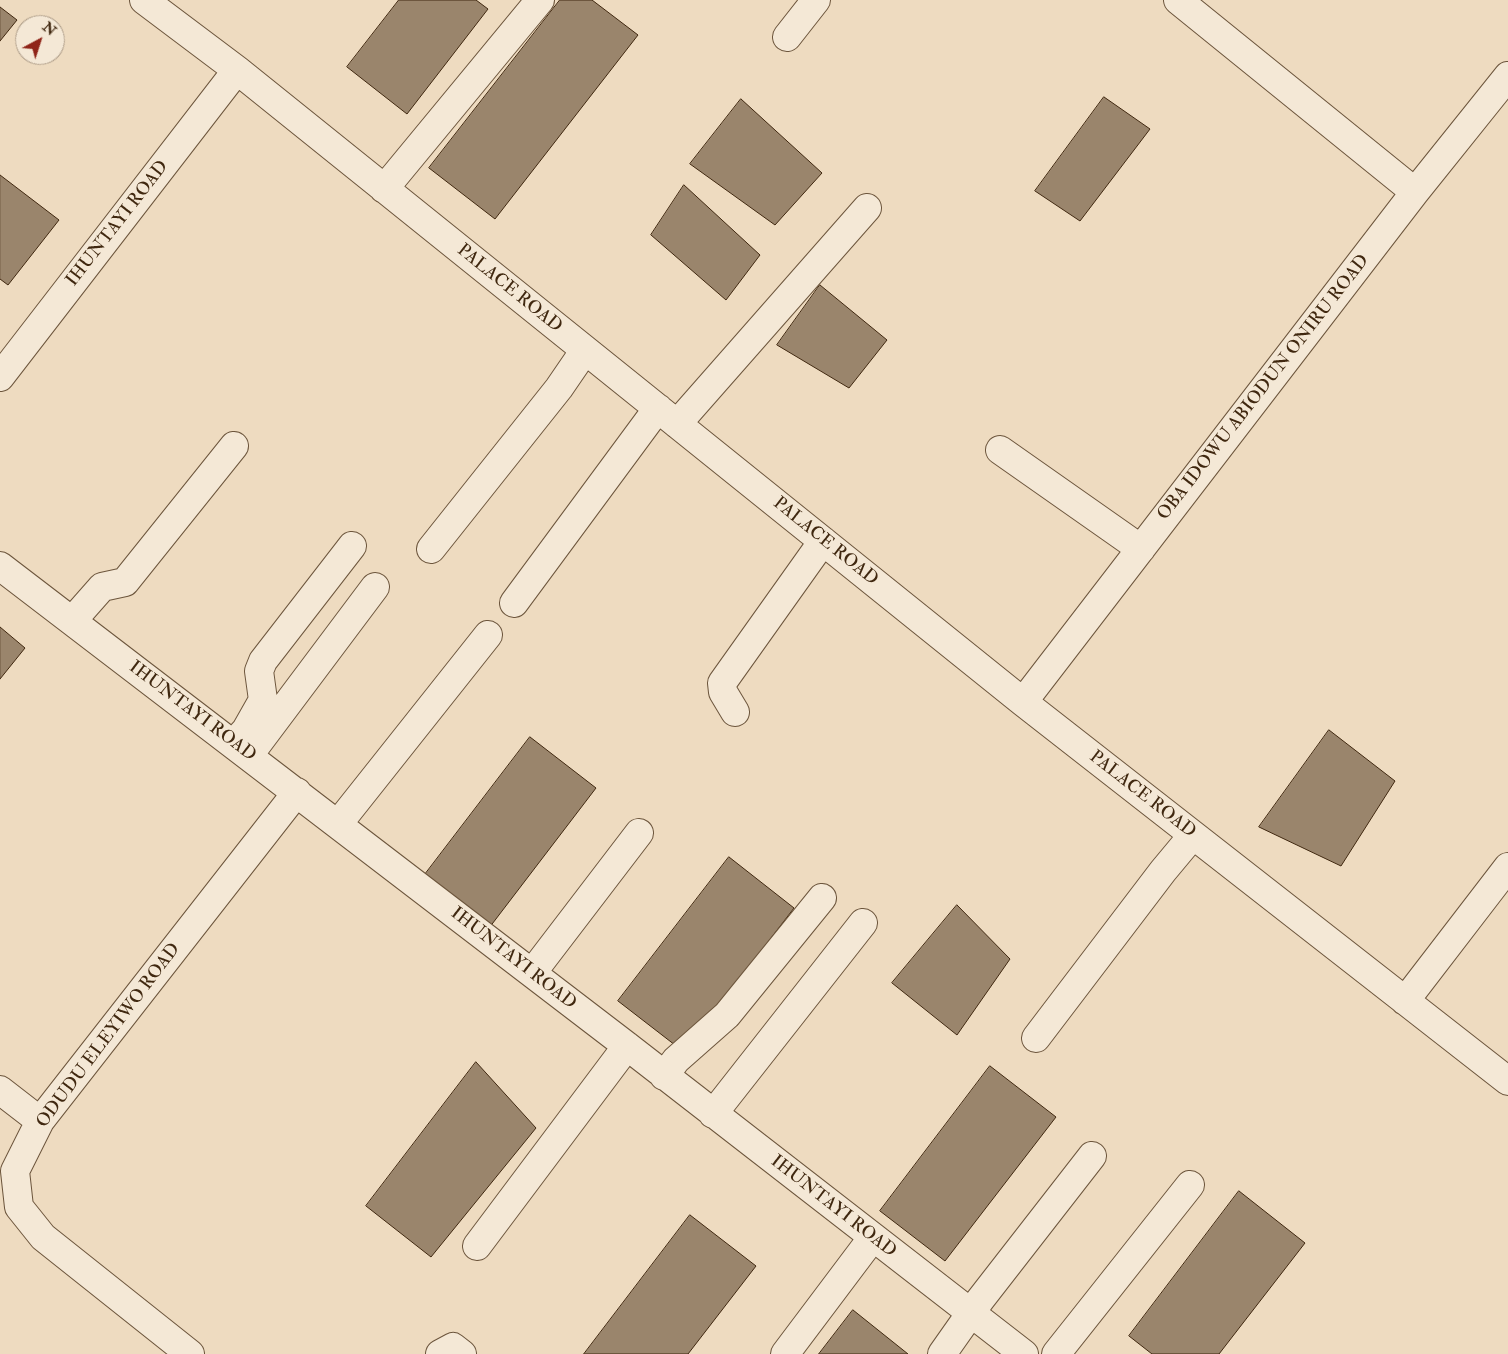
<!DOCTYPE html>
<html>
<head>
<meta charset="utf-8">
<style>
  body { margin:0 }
  #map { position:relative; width:1508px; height:1354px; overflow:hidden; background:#eedbc0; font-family:"IM FELL Double Pica",serif }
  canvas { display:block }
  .north { position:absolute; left:15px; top:15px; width:50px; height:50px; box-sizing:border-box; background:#f4e8d6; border:1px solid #ac9b87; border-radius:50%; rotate:40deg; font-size:14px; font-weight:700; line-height:20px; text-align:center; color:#402810 }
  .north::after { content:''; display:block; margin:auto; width:18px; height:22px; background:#8f2418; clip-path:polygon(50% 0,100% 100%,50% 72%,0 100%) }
</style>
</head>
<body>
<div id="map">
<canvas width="1508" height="1354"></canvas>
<div class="north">N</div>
</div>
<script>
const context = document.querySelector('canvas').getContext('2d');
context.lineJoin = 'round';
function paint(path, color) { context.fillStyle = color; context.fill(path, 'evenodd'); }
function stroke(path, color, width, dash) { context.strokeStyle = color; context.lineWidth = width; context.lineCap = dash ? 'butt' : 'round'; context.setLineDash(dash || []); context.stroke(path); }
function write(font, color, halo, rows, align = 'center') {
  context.font = font + ' "IM FELL Double Pica",serif'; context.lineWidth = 5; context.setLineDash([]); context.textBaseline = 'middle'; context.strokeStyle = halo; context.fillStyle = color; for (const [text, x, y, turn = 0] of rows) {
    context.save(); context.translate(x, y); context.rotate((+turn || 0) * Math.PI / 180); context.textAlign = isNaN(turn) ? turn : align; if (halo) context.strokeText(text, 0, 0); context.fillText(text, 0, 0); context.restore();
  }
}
const building = new Path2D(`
  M 399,0 L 476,0 L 488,9 L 407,114 L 347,67 Z
  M 560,0 L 592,0 L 638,35 L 495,219 L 429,168 Z
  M 0,7 L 17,20 L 0,41 Z
  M 1104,97 L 1150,129 L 1080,221 L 1035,191 Z
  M 741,99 L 822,173 L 775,225 L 690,164 Z
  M 0,175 L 59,220 L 8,285 L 0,279 Z
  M 684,185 L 760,255 L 726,300 L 651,235 Z
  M 820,285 L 887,340 L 849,388 L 777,345 Z
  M 0,627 L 25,648 L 0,679 Z
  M 1329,730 L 1395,781 L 1341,866 L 1259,827 Z
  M 530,737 L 596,788 L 486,932 L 420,881 Z
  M 729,857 L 794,908 L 684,1052 L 618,1001 Z
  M 957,905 L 1010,959 L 957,1035 L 892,983 Z
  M 476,1062 L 536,1128 L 431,1257 L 366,1206 Z
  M 990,1066 L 1056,1117 L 945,1261 L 880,1211 Z
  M 1239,1191 L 1305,1243 L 1219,1354 L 1152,1354 L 1129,1336 Z
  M 690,1215 L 756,1266 L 688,1354 L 584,1354 Z
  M 853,1310 L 908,1354 L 819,1354 Z`);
const minor = new Path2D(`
  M 144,0 L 237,70 L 1023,702 L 1508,1081
  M 1178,0 L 1415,192
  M 787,37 L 816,0
  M 384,189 L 540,0
  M 0,377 L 237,70
  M 677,424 L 867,208
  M 1000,450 L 1141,549
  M 431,549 L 559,388 L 585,350
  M 0,566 L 627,1046 L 1024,1354
  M 514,603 L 658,408
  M 72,621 L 102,587 L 125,582 L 234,446
  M 1023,702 L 1415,192 L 1508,76
  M 735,712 L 723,692 L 722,683 L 823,541
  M 233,744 L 246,730 L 263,700 L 259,671 L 263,661 L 352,546
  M 249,755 L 375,587
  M 338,824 L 488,635
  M 532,973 L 639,833
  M 1405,1001 L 1508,867
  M 1036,1038 L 1163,871 L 1193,835
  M 664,1076 L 676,1060 L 727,1015 L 822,898
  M 0,1090 L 40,1121
  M 713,1114 L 863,923
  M 477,1246 L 627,1046
  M 190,1354 L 43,1237 L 19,1207 L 15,1171 L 40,1121 L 297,792
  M 440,1354 L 453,1347 L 462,1354
  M 785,1354 L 873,1237
  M 942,1354 L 980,1300 L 1092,1156
  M 1056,1354 L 1190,1185`);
const streetNames = [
  ["IHUNTAYI ROAD",118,224,-52],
  ["PALACE ROAD",509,289,39],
  ["OBA IDOWU ABIODUN ONIRU ROAD",1264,388,-52],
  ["PALACE ROAD",825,542,39],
  ["IHUNTAYI ROAD",192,712,37],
  ["PALACE ROAD",1142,795,38],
  ["IHUNTAYI ROAD",513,959,38],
  ["ODUDU ELEYIWO ROAD",109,1036,-53],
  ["IHUNTAYI ROAD",833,1207,38]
];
paint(building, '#9a856c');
stroke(building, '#402810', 1);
stroke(minor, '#6c553c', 30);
stroke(minor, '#f4e8d6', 28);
write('18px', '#402810', '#f4e8d6', streetNames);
</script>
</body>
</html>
